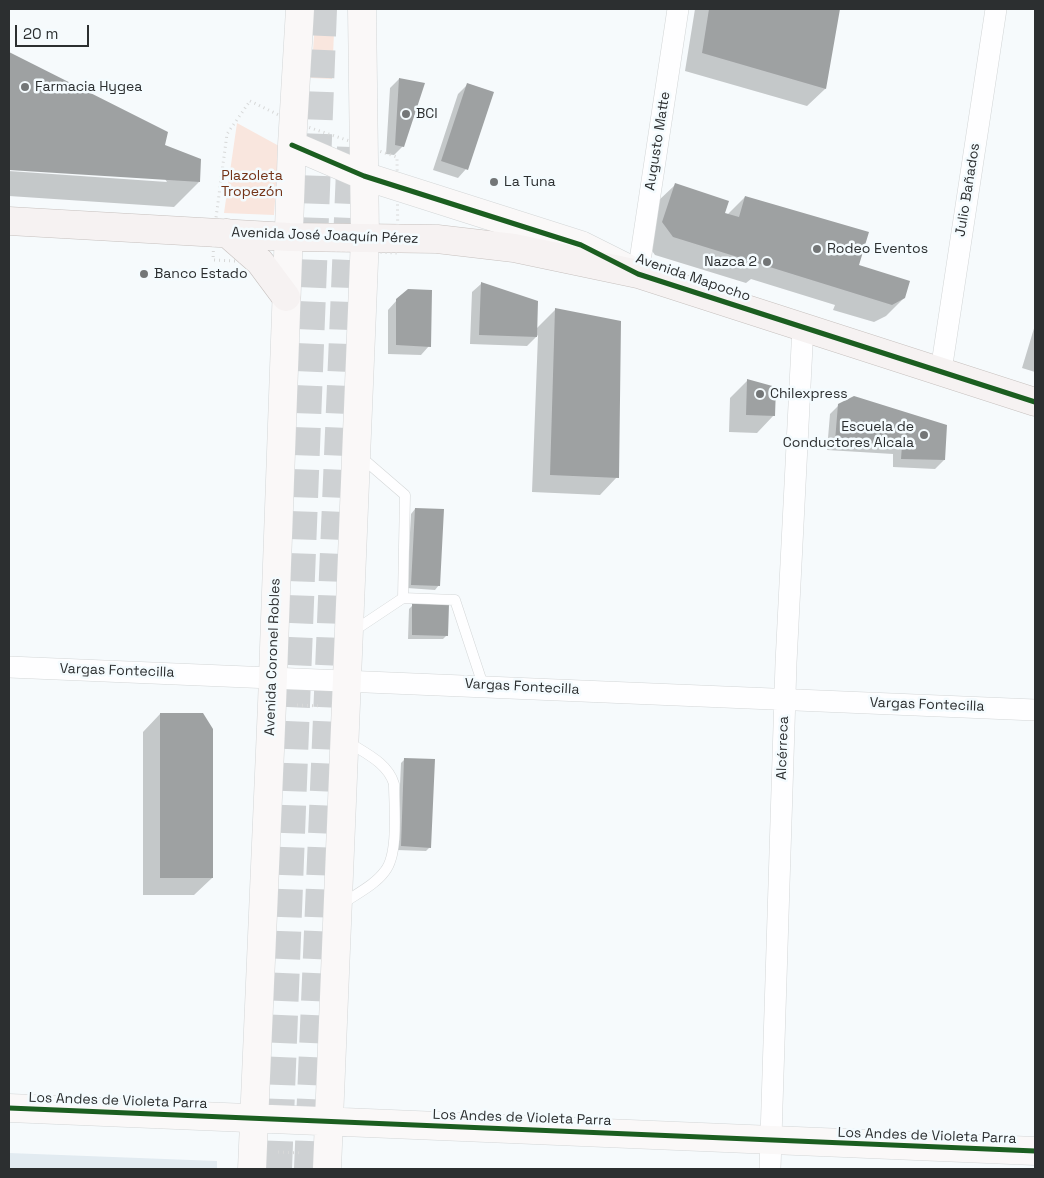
<!DOCTYPE html>
<html>
<head>
<meta charset="utf-8">
<style>
  body { margin:0 }
  #map { position:relative; width:1044px; height:1178px; overflow:hidden; background:#f6fafc; font-family:"Space Grotesk",sans-serif }
  canvas { display:block }
  .frame { position:absolute; inset:0; border:10px solid #2c2f30; pointer-events:none }
  .scale { position:absolute; left:15px; top:25px; width:74px; height:22px; box-sizing:border-box; border:2px solid #2c2f30; border-top:0; padding-left:6px; font-size:15px; line-height:18px; white-space:nowrap; color:#2c2f30; -webkit-text-stroke:4px #f4fbfe; paint-order:stroke }
</style>
</head>
<body>
<div id="map">
<canvas width="1044" height="1178"></canvas>
<div class="frame"></div>
<div class="scale">20 m</div>
</div>
<script>
const context = document.querySelector('canvas').getContext('2d');
context.lineJoin = 'round';
function paint(path, color) { context.fillStyle = color; context.fill(path, 'evenodd'); }
function stroke(path, color, width, dash) { context.strokeStyle = color; context.lineWidth = width; context.lineCap = dash ? 'butt' : 'round'; context.setLineDash(dash || []); context.stroke(path); }
function write(font, color, halo, rows, align = 'center') {
  context.font = font + ' "Space Grotesk",sans-serif'; context.lineWidth = 5; context.setLineDash([]); context.textBaseline = 'middle'; context.strokeStyle = halo; context.fillStyle = color; for (const [text, x, y, turn = 0] of rows) {
    context.save(); context.translate(x, y); context.rotate((+turn || 0) * Math.PI / 180); context.textAlign = isNaN(turn) ? turn : align; if (halo) context.strokeText(text, 0, 0); context.fillText(text, 0, 0); context.restore();
  }
}
const built = new Path2D(`
  M 9,1153 L 217,1161 L 217,1169 L 9,1169 Z`);
const green = new Path2D(`
  M 316,9 L 335,9 L 332,79 L 311,78 Z
  M 237,123 L 279,146 L 274,215 L 224,213 Z`);
const shadow = new Path2D(`
  M 695,9 L 839,9 L 825,89 L 807,106 L 685,71 Z
  M 9,53 L 166,133 L 164,146 L 199,182 L 174,207 L 9,196 L 9,171 L 167,182 L 165,179 L 9,169 Z
  M 399,79 L 403,146 L 394,155 L 386,154 L 390,88 Z
  M 467,85 L 466,169 L 458,178 L 433,170 L 458,94 Z
  M 675,185 L 727,215 L 745,197 L 904,298 L 886,316 L 874,322 L 833,310 L 835,305 L 751,279 L 746,283 L 655,255 L 645,241 L 657,202 Z
  M 481,284 L 536,302 L 536,329 L 556,309 L 617,477 L 600,495 L 532,492 L 538,335 L 527,346 L 470,344 L 472,292 Z
  M 397,300 L 429,346 L 421,355 L 388,354 L 388,310 Z
  M 1035,325 L 1035,372 L 1022,368 Z
  M 748,380 L 774,415 L 757,433 L 729,432 L 730,398 Z
  M 839,405 L 944,460 L 935,469 L 893,467 L 893,454 L 827,450 L 830,414 Z
  M 415,509 L 439,585 L 435,590 L 407,588 L 411,514 Z
  M 413,605 L 447,635 L 443,639 L 408,639 L 409,609 Z
  M 160,714 L 212,878 L 194,895 L 143,895 L 143,732 Z
  M 405,759 L 430,847 L 426,851 L 397,850 L 401,763 Z`);
const building = new Path2D(`
  M 709,9 L 840,9 L 826,89 L 702,53 Z
  M 9,52 L 168,132 L 165,145 L 201,159 L 200,182 L 9,170 Z
  M 399,78 L 425,83 L 404,147 L 395,145 Z
  M 467,83 L 494,92 L 468,170 L 441,161 Z
  M 675,183 L 729,201 L 725,213 L 739,217 L 745,196 L 869,232 L 859,265 L 910,281 L 905,298 L 892,305 L 673,237 L 662,222 Z
  M 481,282 L 538,301 L 537,337 L 479,335 Z
  M 408,289 L 432,290 L 431,347 L 396,345 L 396,299 Z
  M 555,308 L 621,321 L 619,478 L 550,475 Z
  M 747,379 L 776,387 L 775,416 L 746,415 Z
  M 854,396 L 947,425 L 945,460 L 901,459 L 902,445 L 835,441 L 838,404 Z
  M 415,508 L 444,509 L 440,586 L 411,585 Z
  M 412,603 L 449,604 L 448,636 L 412,635 Z
  M 160,713 L 203,713 L 213,729 L 213,878 L 160,878 Z
  M 404,758 L 435,759 L 431,848 L 401,846 Z`);
const highwayTunnel = new Path2D(`
  M 278,1169 L 323,9
  M 308,1169 L 351,147`);
const path = new Path2D(`
  M 250,101 L 293,122 L 397,157 L 398,253 L 288,248 L 260,262 L 213,260 L 214,233 L 227,134 Z
  M 297,705 L 321,706
  M 278,1152 L 302,1153`);
const lane = new Path2D(`
  M 403,598 L 455,600 L 483,685
  M 352,632 L 403,598 L 405,495 L 361,457
  M 342,904 C 356,894 375,885 385,871 C 399,854 394,806 394,784 C 388,763 365,753 348,742`);
const street = new Path2D(`
  M 638,274 L 678,9
  M 941,371 L 996,9
  M 9,667 L 1035,710
  M 770,1169 L 786,663 L 803,326`);
const secondary = new Path2D(`
  M 292,145 L 364,176 L 581,245 L 627,268
  M 9,1108 L 1035,1151
  M 252,1169 L 272,704 L 292,145 L 300,9
  M 327,1169 L 365,237 L 362,9`);
const primary = new Path2D(`
  M 9,221 L 289,237 L 437,239 L 514,248 L 638,274 L 1035,402
  M 227,233 L 260,262 L 286,297`);
const cycleway = new Path2D(`
  M 292,145 L 364,176 L 581,245 L 638,274 L 1035,402
  M 9,1108 L 1035,1151`);
const markers = [
  [25,87,5,"#737677"],
  [406,114,5,"#737677"],
  [494,182,5,"#737677"],
  [817,249,5,"#737677"],
  [767,262,5,"#737677"],
  [144,274,5,"#737677"],
  [760,394,5,"#737677"],
  [924,435,5,"#737677"]
];
const poiNames = [
  ["Farmacia Hygea",35,87],
  ["BCI",416,114],
  ["La Tuna",504,182],
  ["Rodeo Eventos",827,249],
  ["Nazca 2",757,262,"right"],
  ["Banco Estado",154,274],
  ["Chilexpress",770,394],
  ["Escuela de",914,427,"right"],
  ["Conductores Alcala",914,443,"right"]
];
const streetNames = [
  ["Augusto Matte",658,141,-81],
  ["Julio Bañados",968,190,-81],
  ["Avenida José Joaquín Pérez",325,236,2],
  ["Avenida Mapocho",693,278,19],
  ["Avenida Coronel Robles",273,657,-88],
  ["Vargas Fontecilla",117,671,2],
  ["Vargas Fontecilla",522,687,3],
  ["Vargas Fontecilla",927,705,2],
  ["Alcérreca",783,748,-88],
  ["Los Andes de Violeta Parra",118,1101,2],
  ["Los Andes de Violeta Parra",522,1118,2],
  ["Los Andes de Violeta Parra",927,1136,2]
];
const parkNames = [
  ["Plazoleta",252,176],
  ["Tropezón",252,192]
];
paint(built, '#e2ebf1');
paint(green, '#f9e6de');
paint(shadow, '#0003');
paint(building, '#9ea1a2');
stroke(highwayTunnel, '#ced1d3', 28, [28, 14]);
stroke(lane, '#d3d6d7', 11);
stroke(street, '#d3d6d7', 22);
stroke(secondary, '#d3d6d7', 29);
stroke(primary, '#c6c0be', 29);
stroke(path, '#d7d8d8', 3, [1, 4]);
stroke(lane, '#fefeff', 10);
stroke(street, '#fefeff', 21);
stroke(secondary, '#faf8f8', 28);
stroke(primary, '#f6f2f2', 28);
stroke(cycleway, '#1b5e20', 5);
for (const [x, y, r, color] of markers) { const dot = new Path2D(); dot.arc(x, y, r, 0, 2 * Math.PI); context.fillStyle = color; context.fill(dot); stroke(dot, '#f4fbfe', 2); }
write('14px', '#2c2f30', '#f4fbfe', poiNames, 'left');
write('14px', '#2c2f30', '#f4fbfe', streetNames);
write('14px', '#743317', '#f4fbfe', parkNames);
</script>
</body>
</html>
